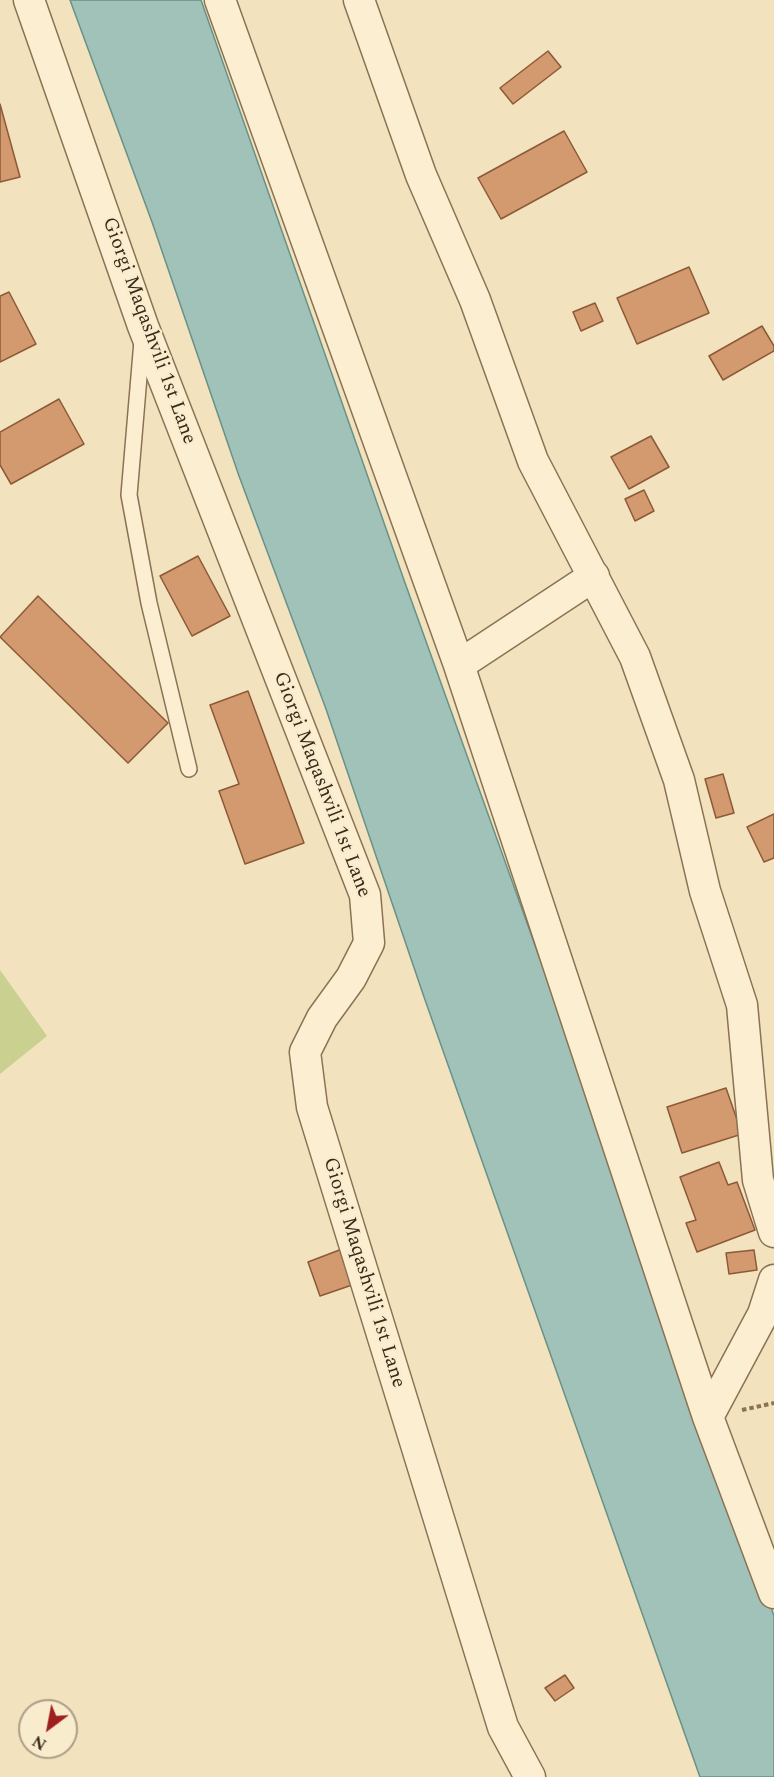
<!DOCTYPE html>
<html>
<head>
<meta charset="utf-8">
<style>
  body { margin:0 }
  #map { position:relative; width:774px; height:1777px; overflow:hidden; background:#f2e2bd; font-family:Spectral,serif }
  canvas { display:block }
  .north { position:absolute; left:18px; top:1699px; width:60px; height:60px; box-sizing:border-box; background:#f8eccd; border:2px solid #ac9e86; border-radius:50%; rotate:212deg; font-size:16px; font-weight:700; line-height:24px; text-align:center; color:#39291b }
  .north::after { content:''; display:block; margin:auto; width:21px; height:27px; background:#9f1f20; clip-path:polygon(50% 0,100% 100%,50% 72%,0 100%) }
</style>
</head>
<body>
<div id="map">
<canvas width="774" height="1777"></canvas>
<div class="north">N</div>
</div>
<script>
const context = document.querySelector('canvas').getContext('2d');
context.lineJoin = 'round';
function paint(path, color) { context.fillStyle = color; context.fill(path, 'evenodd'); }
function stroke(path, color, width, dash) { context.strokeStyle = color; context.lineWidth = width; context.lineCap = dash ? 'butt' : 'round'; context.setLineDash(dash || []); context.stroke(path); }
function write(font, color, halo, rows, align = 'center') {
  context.font = font + ' Spectral,serif'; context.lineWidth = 4.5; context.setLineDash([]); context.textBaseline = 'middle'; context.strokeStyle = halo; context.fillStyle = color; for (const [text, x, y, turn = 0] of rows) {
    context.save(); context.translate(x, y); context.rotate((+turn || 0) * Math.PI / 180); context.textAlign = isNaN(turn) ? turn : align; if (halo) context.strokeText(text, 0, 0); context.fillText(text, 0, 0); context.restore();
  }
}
const green = new Path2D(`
  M 0,970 L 47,1036 L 0,1074 Z`);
const water = new Path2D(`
  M 70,0 L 201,0 L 404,580 L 723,1469 L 774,1616 L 774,1777 L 700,1777 L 424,997 L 326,709 L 239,476 L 152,222 Z`);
const building = new Path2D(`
  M 548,51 L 561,67 L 513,104 L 500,88 Z
  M 0,104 L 20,177 L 0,182 Z
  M 564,131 L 587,172 L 501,219 L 478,178 Z
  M 689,267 L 709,313 L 637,344 L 617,298 Z
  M 9,292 L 36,344 L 0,362 L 0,296 Z
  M 595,303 L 603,321 L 581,331 L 573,312 Z
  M 762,326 L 774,346 L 774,351 L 723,380 L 709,356 Z
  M 59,399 L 84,444 L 11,484 L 0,465 L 0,432 Z
  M 651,436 L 669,467 L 629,489 L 611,457 Z
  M 644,490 L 654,511 L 635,521 L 625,499 Z
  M 198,556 L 230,616 L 192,636 L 160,576 Z
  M 38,596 L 168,723 L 128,763 L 0,637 Z
  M 248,691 L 304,843 L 245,864 L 219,791 L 239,784 L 210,705 Z
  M 723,774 L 734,813 L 716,818 L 705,779 Z
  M 774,814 L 774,858 L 764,862 L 747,827 Z
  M 726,1088 L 742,1134 L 682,1153 L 667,1107 Z
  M 719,1162 L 728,1185 L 737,1182 L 755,1230 L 697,1252 L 686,1223 L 696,1220 L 680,1177 Z
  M 342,1249 L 355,1284 L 320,1296 L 308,1262 Z
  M 754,1250 L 757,1270 L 729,1274 L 726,1253 Z
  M 565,1675 L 574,1688 L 555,1701 L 545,1688 Z`);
const path = new Path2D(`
  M 742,1410 L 774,1403`);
const service = new Path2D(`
  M 142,341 L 129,495 L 149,603 L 189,769`);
const minor = new Path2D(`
  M 29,0 L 143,326 L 365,895 L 369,943 L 351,978 L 322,1018 L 305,1052 L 312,1107 L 503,1727 L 530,1777
  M 220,0 L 459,665 L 708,1417 L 774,1593
  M 359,0 L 421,175 L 475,300 L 533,461 L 635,657 L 679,780 L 705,891 L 742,1005 L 758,1180 L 774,1232
  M 459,665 L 594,576
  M 708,1417 L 763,1314 L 774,1280`);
const streetNames = [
  ["Giorgi Maqashvili 1st Lane",148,331,70],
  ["Giorgi Maqashvili 1st Lane",321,785,69],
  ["Giorgi Maqashvili 1st Lane",363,1273,73]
];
paint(green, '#c9d090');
paint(water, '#a1c2b9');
stroke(water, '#689187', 1.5);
paint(building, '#d3996f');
stroke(building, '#8c5a38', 1.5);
stroke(service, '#8b7254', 18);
stroke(minor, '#8b7254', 33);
stroke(path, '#8b7254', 4, [4.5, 3]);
stroke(service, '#fcefd1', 15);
stroke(minor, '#fcefd1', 30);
write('20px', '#39291b', '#f8eccd', streetNames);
</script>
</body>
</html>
